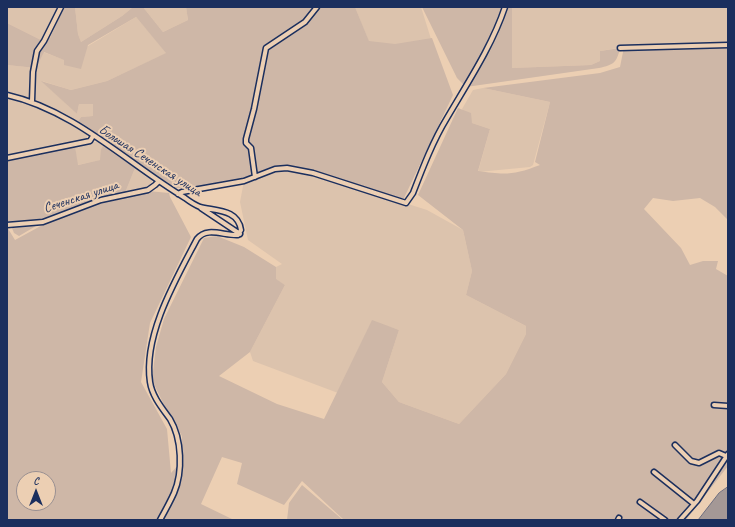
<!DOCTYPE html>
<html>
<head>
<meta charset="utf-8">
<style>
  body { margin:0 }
  #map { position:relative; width:735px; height:527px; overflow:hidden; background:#eccfb3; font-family:Caveat,sans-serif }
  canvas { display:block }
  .frame { position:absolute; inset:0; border:8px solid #1b2f5e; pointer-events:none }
  .north { position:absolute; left:16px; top:471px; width:40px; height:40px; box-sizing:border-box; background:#eccfb3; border:1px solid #988f91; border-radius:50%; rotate:0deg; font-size:11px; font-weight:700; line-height:16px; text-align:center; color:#1b2f5e }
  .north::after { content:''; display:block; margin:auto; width:14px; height:18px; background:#1b2f5e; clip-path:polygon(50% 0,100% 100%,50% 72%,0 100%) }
</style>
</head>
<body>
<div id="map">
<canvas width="735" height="527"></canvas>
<div class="frame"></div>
<div class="north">С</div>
</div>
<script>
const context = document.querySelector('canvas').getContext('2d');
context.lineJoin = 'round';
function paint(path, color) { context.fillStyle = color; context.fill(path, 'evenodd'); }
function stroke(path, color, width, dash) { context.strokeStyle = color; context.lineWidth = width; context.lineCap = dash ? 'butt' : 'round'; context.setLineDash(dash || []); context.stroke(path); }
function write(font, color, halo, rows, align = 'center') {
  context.font = font + ' Caveat,sans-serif'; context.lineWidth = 4; context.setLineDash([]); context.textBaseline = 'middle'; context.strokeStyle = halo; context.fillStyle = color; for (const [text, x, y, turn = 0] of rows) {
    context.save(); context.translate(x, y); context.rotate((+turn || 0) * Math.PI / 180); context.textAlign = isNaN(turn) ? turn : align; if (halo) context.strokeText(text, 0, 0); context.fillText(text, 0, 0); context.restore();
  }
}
const built = new Path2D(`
  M 7,7 L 58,7 L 44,39 L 41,40 L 7,23 Z
  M 75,7 L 133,7 L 122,16 L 81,42 L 78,34 Z
  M 143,7 L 186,7 L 188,20 L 163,32 Z
  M 355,7 L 421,7 L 431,39 L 395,45 L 369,42 Z
  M 512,7 L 728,7 L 728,45 L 624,47 L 600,51 L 600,61 L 591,65 L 512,68 Z
  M 136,17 L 167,53 L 107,81 L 71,90 L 42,81 L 77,114 L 79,104 L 93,104 L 94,116 L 81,117 L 77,123 L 37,100 L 7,92 L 7,65 L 36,68 L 43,52 L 65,60 Z
  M 483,88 L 550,102 L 533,165 L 530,167 L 478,172 L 490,129 L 472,123 L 462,109 L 473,90 Z
  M 7,97 L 33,104 L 57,116 L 87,135 L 87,140 L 7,158 Z
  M 91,142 L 97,142 L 103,146 L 101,149 L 101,160 L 77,165 L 75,146 Z
  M 135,168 L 152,179 L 152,182 L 147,188 L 125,193 Z
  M 294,168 L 427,210 L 463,230 L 472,271 L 466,295 L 526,326 L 526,334 L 506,374 L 459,424 L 399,402 L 382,382 L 399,330 L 372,321 L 338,393 L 253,361 L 250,352 L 285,285 L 276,280 L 276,267 L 282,264 L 248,240 L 240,202 L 244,181 L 275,169 Z`);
const green = new Path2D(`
  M 64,7 L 75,7 L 78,34 L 81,42 L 122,16 L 133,7 L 143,7 L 163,32 L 188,20 L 186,7 L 355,7 L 369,41 L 395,44 L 432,38 L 453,95 L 404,198 L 397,198 L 314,171 L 286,165 L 269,169 L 243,180 L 205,187 L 176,188 L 77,123 L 81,117 L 93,116 L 93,104 L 79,104 L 77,114 L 41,81 L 71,90 L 107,81 L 166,53 L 136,17 L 88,45 L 81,69 L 64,65 L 64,60 L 44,52 L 36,68 L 7,65 L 7,23 L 41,40 L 50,38 Z
  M 422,7 L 512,7 L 512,68 L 591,65 L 600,61 L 600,51 L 620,48 C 617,62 614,65 599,68 L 466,87 L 457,78 Z
  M 728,45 L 728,220 L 715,207 L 700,198 L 673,201 L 653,198 L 644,209 L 681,248 L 690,265 L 703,261 L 718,261 L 716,269 L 728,276 L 728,466 L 686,520 L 344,520 L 302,481 L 284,505 L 237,484 L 242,463 L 222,457 L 201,504 L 234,520 L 7,520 L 7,227 L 15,240 L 48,222 L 102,201 L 148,191 L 169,193 L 170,197 L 191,237 L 150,323 L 141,382 L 167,429 L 171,473 L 182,461 L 182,436 L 167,411 L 152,380 L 156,347 L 164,319 L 204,238 L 217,236 L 244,247 L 276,267 L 276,279 L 285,285 L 250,352 L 219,376 L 277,404 L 324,419 L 372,320 L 399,330 L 382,382 L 399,402 L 459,424 L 506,374 L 526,334 L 526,326 L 466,295 L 472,271 L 463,230 L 418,195 L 458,108 L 471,113 L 472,123 L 490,129 L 478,171 C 505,175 514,175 540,165 L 535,162 L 550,102 L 483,88 L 600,73 L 620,67 L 624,47 ZM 24,479 L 48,479 L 48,503 L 24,503 Z
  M 75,146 L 78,165 L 100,160 L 101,149 L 103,146 L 135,168 L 125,193 L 100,199 L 42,220 L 7,224 L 7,160 Z
  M 41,223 L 19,236 L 14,233 L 12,228 Z
  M 302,485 L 343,520 L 287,520 L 289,503 Z`);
const water = new Path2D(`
  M 728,487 L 728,520 L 698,520 L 719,493 Z`);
const minor = new Path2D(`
  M 620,48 L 728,45
  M 7,95 C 74,110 127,163 185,198 C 189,201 195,205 200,207 C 216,211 238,209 241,230 L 238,235 C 224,236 207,226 197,239 C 176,279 143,335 150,382 C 152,396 162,408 170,419 C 182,439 183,472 174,493 C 170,502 165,511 160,520
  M 32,101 L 33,72 L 37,51 L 44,41 L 61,7
  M 7,158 L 90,141 L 93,136
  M 255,177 L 251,148 L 246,143 L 246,139 L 254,109 L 266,48 L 305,22 L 317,7
  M 178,194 L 182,192 L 244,181 L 275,169 L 287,168 L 313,173 L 406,203 L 413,193 C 423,167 433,141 447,118 C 468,82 492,46 505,7
  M 201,208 L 240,234
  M 7,225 L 43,222 L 101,200 L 148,190 L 155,185 L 159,181
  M 714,405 L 728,406
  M 675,445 L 691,461 L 699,463 L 719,453 L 726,456
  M 654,472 L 694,504
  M 640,502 L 665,520
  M 618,520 L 619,518
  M 680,520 L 697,501 L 728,454`);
const streetNames = [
  ["Большая Сеченская улица",150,161,33],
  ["Сеченская улица",81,197,-18]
];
paint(built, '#dcc3ad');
paint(green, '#ceb7a7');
paint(water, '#a49896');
stroke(water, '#6d6e80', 1);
stroke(minor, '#1b2f5e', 7);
stroke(minor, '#eccfb3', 4);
write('14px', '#1b2f5e', '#eccfb3', streetNames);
</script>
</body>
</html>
